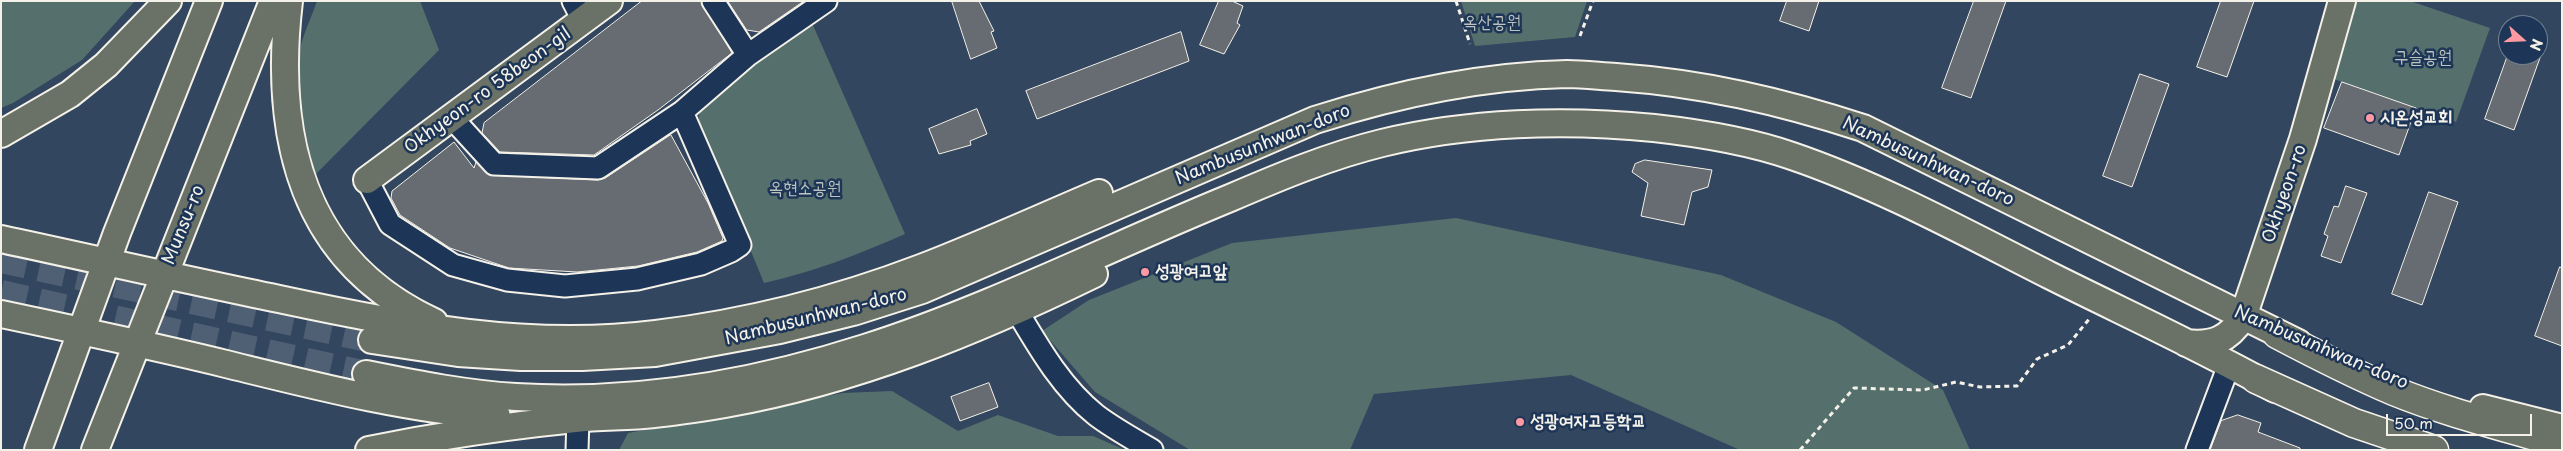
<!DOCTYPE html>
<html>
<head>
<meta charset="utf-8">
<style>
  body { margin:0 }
  #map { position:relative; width:2563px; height:451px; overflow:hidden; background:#33465f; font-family:"Playpen Sans",sans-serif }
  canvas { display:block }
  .frame { position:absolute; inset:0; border:2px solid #f4f1e8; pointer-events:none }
  .north { position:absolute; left:2498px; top:15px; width:50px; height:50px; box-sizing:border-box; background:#1d3557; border:1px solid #738091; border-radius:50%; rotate:110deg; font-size:14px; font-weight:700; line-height:20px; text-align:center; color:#f4f1e8 }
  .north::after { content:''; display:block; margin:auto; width:18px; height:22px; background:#ff9aa2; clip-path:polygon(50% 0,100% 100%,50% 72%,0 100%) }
  .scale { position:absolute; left:2386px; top:414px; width:146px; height:22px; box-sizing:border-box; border:2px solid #f4f1e8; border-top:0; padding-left:6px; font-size:15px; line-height:18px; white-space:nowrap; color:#f4f1e8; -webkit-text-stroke:4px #1d3557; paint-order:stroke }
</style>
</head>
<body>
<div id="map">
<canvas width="2563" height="451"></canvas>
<div class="frame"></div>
<div class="north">N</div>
<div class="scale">50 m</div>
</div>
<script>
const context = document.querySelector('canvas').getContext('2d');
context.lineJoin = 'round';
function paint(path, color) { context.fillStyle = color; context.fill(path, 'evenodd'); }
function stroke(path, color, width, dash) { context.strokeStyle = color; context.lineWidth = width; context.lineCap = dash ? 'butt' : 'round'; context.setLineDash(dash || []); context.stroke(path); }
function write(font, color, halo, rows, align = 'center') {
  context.font = font + ' "Playpen Sans","Poor Story",sans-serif'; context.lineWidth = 5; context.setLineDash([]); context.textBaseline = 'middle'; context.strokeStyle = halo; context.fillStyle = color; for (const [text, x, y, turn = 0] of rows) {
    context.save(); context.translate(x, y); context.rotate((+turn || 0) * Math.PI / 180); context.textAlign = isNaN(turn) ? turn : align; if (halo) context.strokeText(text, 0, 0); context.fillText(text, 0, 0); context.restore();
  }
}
const green = new Path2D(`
  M 1,1 L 135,1 L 82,60 L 13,103 L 1,108 Z
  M 317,1 L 420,1 L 439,50 L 315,175 C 306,139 292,81 301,45 C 305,30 312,16 317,1 Z
  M 1461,1 L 1587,1 L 1575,37 L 1475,46 Z
  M 2356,1 L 2410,1 L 2490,28 L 2456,122 L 2328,77 Z
  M 812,23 L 905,234 C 859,254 814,272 764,283 L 700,127 C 700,124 698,119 699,116 C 702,94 791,37 812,23 Z
  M 1456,218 L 1721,275 L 1836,322 L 1943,390 L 1970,450 L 1740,450 L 1571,375 L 1374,394 L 1350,450 L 1190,450 L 1095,392 L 1042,331 L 1089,300 L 1232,243 Z
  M 892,391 L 958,431 L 998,415 L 1058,436 L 1093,436 L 1125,450 L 619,450 L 628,433 L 843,393 Z`);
const building = new Path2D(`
  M 642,1 L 701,1 L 732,53 L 658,110 L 594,155 L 500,152 L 482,133 L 484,123 Z
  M 728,1 L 804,1 L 759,32 L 747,30 Z
  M 952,1 L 979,1 L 994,31 L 991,32 L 997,48 L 971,59 Z
  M 1219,1 L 1232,1 L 1243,6 L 1237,23 L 1240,25 L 1224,54 L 1200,45 Z
  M 1787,1 L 1819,1 L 1809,31 L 1780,21 Z
  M 1974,1 L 2006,1 L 1971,98 L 1942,88 Z
  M 2221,1 L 2254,1 L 2227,77 L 2197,67 Z
  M 1181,32 L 1189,61 L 1037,119 L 1026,91 Z
  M 2508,55 L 2541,55 L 2514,130 L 2485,119 Z
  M 2140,74 L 2169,84 L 2132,187 L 2103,176 Z
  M 2342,82 L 2416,108 L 2399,155 L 2324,128 Z
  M 977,109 L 987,134 L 970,141 L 971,145 L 939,154 L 929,129 Z
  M 671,135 L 708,203 L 723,238 L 722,241 L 697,252 L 638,266 L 577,272 L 509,268 L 450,248 L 400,215 L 391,198 L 392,191 L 454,142 L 474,168 L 476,162 L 489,175 L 598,180 L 605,178 Z
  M 1645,160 L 1712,170 L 1708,187 L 1692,192 L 1684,225 L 1641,216 L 1648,183 L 1632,172 L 1635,164 Z
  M 2346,186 L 2367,193 L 2341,263 L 2321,256 L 2328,236 L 2324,234 L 2334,206 L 2338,207 Z
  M 2429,192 L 2458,202 L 2422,305 L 2392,294 Z
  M 2560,267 L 2562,268 L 2562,346 L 2535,336 Z
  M 989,383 L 998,407 L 960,421 L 951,397 Z
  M 2238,415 L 2261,423 L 2258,432 L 2300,448 L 2300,450 L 2210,450 L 2221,421 Z`);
const majorTunnel = new Path2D(`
  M 1,260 L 372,340
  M 1,293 L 366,374`);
const path = new Path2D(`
  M 1456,1 L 1470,44
  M 1580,36 L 1593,1
  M 1800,450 L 1854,388 L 1923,390 L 1956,382 L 1980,387 L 2017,386 L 2037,359 L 2068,345 L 2090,318`);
const minor = new Path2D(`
  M 573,1 L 583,20
  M 713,1 L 748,55
  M 452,118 L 494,164 L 598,168 L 682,112 L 748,55 L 826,1
  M 367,180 L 390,224 L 453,265 L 507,280 L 565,286 L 637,279 L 701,264 L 731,251 L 740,245 L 682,112
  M 1017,311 C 1039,348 1062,388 1096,415 C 1113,428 1133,439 1152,450
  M 577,450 L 578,419
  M 2197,450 L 2229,365`);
const major = new Path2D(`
  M 289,1 C 273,136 301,261 434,322
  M 1,134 L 70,94 L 106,65 L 168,1
  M 367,180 L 609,1
  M 1,239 C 94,259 186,280 279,299 C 405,326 527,350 656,334 C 746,323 837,300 921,268 C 981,245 1040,218 1099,193
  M 1,314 C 77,330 152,346 226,364 C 316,386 404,409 497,416
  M 372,340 L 458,353 L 521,357 L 582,357 L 655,353 L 780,330 L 853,312 L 922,290 L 1315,120 C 1396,94 1481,76 1567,74 C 1583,74 1599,76 1616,77 C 1702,83 1780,101 1863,128 L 2298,343
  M 2186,343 C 2213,346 2228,340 2243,317 L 2303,139 L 2342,1
  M 366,374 C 416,384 465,394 516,397 C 633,404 753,384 865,348 C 988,309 1110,247 1230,198 C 1279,177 1329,156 1382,143 C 1468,122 1565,119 1654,128 C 1699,133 1749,141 1792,156 C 1880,186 1966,233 2049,275 C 2125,313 2202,348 2275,389
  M 2483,408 L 2562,428
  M 38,450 L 117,233 L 209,1
  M 95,450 L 273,1
  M 369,450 C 438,436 505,426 575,419 C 601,416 627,417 654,414 C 677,412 701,408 725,404 C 855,381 975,332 1094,274`);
const highway = new Path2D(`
  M 2277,334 C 2315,354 2354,374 2394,391 C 2448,413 2506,427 2562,444
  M 2256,379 L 2354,423 L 2434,450`);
const markers = [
  [2370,118,5,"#ff9aa2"],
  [1145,272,5,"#ff9aa2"],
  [1520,422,5,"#ff9aa2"]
];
const parkNames = [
  ["옥산공원",1492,23],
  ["구슬공원",2423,58],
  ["옥현소공원",805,189]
];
const streetNames = [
  ["Okhyeon-ro 58beon-gil",488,91,-36],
  ["Nambusunhwan-doro",1263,145,-22],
  ["Nambusunhwan-doro",1928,162,25],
  ["Okhyeon-ro",2285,194,-71],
  ["Munsu-ro",184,225,-68],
  ["Nambusunhwan-doro",816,317,-14],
  ["Nambusunhwan-doro",2321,348,23]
];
const poiNames = [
  ["시온성교회",2380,118],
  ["성광여고앞",1155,272],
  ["성광여자고등학교",1530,422]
];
paint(green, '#556f6d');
paint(building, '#666c71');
stroke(building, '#f4f1e8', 1);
stroke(majorTunnel, '#506074', 26, [26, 13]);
stroke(minor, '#f4f1e8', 25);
stroke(major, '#f4f1e8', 30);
stroke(highway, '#f4f1e8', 31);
stroke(path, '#f4f1e8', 3, [5, 4]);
stroke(minor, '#1d3557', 21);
stroke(major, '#6a7166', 26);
stroke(highway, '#6a7166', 28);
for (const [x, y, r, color] of markers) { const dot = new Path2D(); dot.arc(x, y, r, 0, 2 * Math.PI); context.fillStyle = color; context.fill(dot); stroke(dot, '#1d3557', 2); }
write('18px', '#bcc4bd', '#1d3557', parkNames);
write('18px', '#f4f1e8', '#1d3557', streetNames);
write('bold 18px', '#f4f1e8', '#1d3557', poiNames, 'left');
</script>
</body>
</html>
